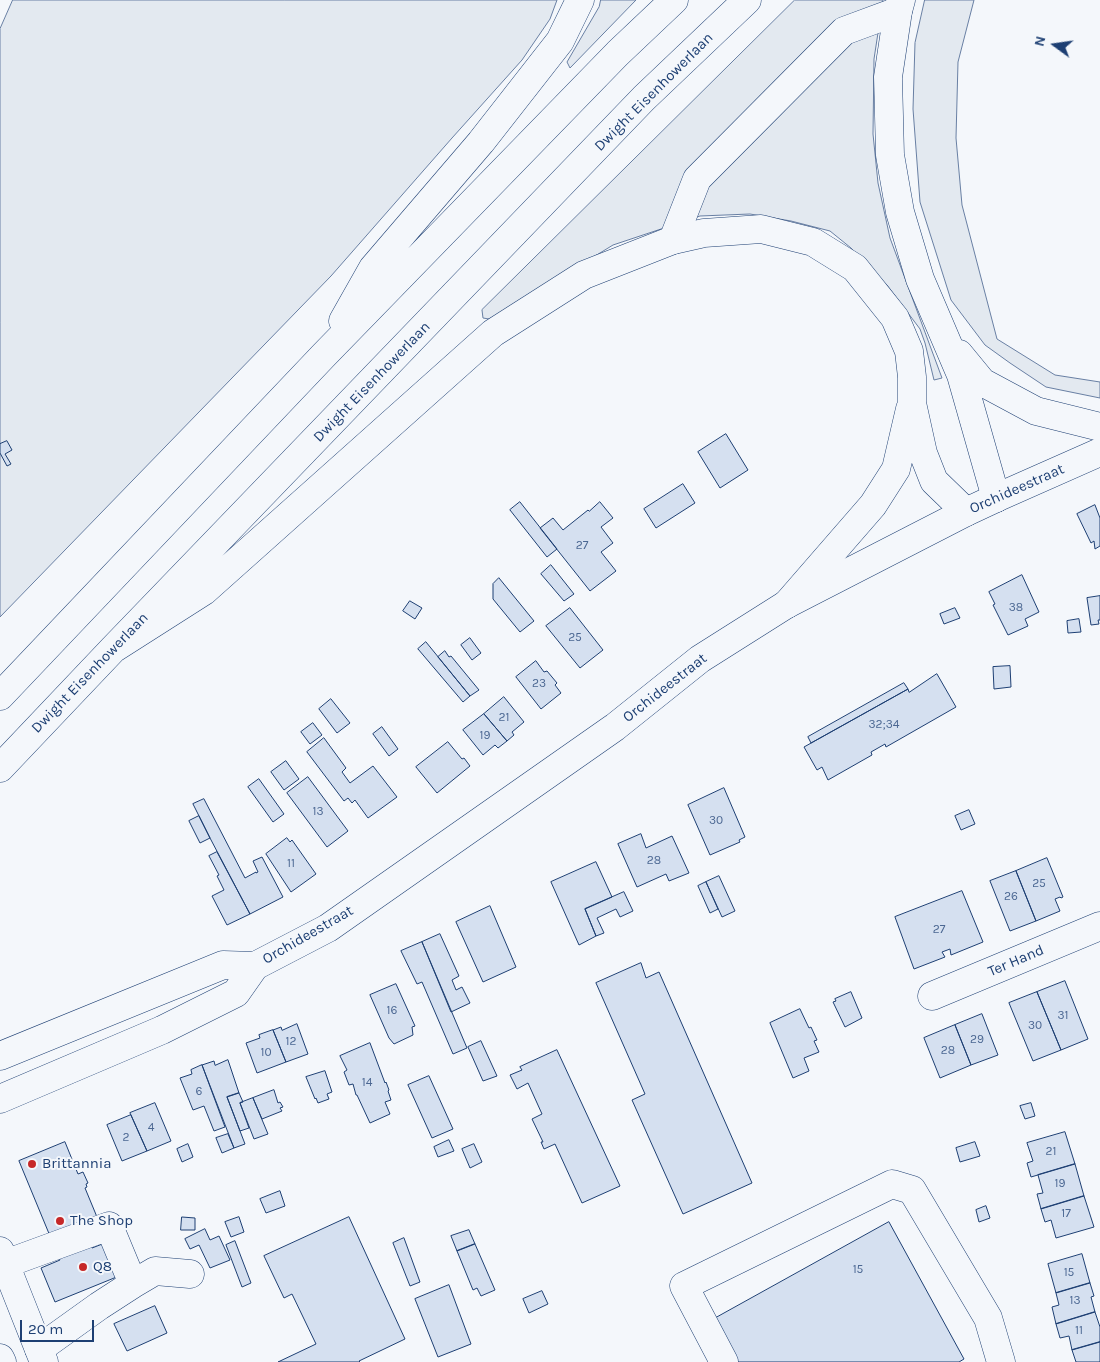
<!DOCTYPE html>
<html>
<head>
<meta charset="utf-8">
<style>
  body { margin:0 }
  #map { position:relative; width:1100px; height:1362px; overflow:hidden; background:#f4f7fb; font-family:Karla,sans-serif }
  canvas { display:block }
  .north { position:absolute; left:1030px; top:20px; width:50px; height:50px; -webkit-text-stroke:4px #f4f7fb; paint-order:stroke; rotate:284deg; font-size:14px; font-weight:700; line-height:20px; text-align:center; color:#1d3f73 }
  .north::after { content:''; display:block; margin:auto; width:18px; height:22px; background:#1d3f73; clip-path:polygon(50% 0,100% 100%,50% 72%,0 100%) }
  .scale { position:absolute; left:20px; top:1320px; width:74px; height:22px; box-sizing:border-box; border:2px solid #1d3f73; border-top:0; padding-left:6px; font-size:15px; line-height:18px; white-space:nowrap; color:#1d3f73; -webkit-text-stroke:4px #f4f7fb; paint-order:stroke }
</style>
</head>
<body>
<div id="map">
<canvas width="1100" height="1362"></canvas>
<div class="north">N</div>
<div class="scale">20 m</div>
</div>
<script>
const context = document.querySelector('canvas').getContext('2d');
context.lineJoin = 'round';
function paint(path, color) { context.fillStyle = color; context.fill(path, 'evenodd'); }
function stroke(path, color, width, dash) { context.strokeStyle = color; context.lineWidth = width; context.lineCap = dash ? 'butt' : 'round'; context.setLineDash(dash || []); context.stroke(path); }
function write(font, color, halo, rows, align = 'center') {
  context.font = font + ' Karla,sans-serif'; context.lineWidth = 4; context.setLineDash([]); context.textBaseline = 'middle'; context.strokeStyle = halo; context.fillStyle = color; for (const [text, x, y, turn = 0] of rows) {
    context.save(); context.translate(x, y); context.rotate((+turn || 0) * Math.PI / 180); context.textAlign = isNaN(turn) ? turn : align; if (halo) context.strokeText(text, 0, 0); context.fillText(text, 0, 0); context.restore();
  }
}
const green = new Path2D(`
  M 13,0 L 557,0 L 550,19 L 522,60 L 452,138 L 331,276 L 0,617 L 0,29 Z
  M 601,0 L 636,0 L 570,68 L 567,62 L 599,7 Z
  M 795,0 L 883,0 L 874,59 L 873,134 L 878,183 L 890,238 L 942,378 L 934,380 L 925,343 L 920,329 L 887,285 L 851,248 L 830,231 L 791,221 L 750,214 L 700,216 L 613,245 L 507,310 L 489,319 L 483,318 L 482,310 Z
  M 925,0 L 974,0 L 958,62 L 956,138 L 962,205 L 997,339 L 1055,375 L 1100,382 L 1100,398 L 1046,387 L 1010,363 L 985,345 L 951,300 L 920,202 L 913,109 L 915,43 Z`);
const building = new Path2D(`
  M 726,434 L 748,470 L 720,488 L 698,452 Z
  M 7,441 L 12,450 L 5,454 L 11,464 L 7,466 L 0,453 L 0,444 Z
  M 683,484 L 695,503 L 656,528 L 644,509 Z
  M 520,502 L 557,549 L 547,557 L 510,510 Z
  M 600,502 L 613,518 L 601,527 L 613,543 L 601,552 L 616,571 L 590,591 L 540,528 L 553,518 L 563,530 L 588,510 L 589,511 Z
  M 1095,505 L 1100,518 L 1100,546 L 1095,549 L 1094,541 L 1091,543 L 1077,514 Z
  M 551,565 L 574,594 L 564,601 L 541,574 Z
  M 1022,575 L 1039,612 L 1025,619 L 1028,626 L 1008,635 L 993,605 L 995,604 L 989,592 Z
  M 499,578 L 534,621 L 520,632 L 493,599 L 493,584 Z
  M 1100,596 L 1100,620 L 1098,620 L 1099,624 L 1091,625 L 1087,598 Z
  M 410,601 L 422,608 L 415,619 L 403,611 Z
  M 570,608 L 603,650 L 580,668 L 546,626 Z
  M 955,608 L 960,618 L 944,624 L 940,614 Z
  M 1079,619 L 1081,632 L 1068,633 L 1067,621 Z
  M 470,638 L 481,653 L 472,660 L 461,645 Z
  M 426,642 L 470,696 L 463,702 L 418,649 Z
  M 445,651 L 449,657 L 451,656 L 479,690 L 470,696 L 438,657 Z
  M 536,661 L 544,672 L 547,671 L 557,683 L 555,685 L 561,693 L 541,709 L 516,677 Z
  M 1010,666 L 1011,687 L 994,689 L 993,667 Z
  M 937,674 L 956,707 L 886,747 L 885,744 L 871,752 L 872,755 L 828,780 L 822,767 L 817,770 L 804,747 L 908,689 L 909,692 Z
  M 904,683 L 908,689 L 811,743 L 808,737 Z
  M 504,697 L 524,722 L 512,732 L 514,735 L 507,741 L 484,714 Z
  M 331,699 L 350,723 L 337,733 L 319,709 Z
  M 484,714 L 507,741 L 498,748 L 495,745 L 483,755 L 463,730 Z
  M 313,723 L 322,735 L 310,744 L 301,732 Z
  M 382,727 L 398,749 L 389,756 L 373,734 Z
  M 324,738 L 346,768 L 342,772 L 350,783 L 373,766 L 397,797 L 368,818 L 355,800 L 352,803 L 348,798 L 344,801 L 307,752 Z
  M 448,742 L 462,759 L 464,758 L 470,766 L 437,793 L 416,767 Z
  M 286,761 L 299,779 L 284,790 L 271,772 Z
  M 308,777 L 348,831 L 327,847 L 287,793 Z
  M 259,779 L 284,814 L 273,822 L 248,787 Z
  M 724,788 L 745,837 L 739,840 L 740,842 L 710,855 L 688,805 Z
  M 204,799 L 245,878 L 256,872 L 256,873 L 258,872 L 253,861 L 262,857 L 283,897 L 250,914 L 210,838 L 193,804 Z
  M 969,810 L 975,824 L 961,830 L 955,816 Z
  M 199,816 L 210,838 L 200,843 L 189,821 Z
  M 641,834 L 646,848 L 672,836 L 689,873 L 669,881 L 666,874 L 637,887 L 618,844 Z
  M 287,838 L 290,842 L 292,840 L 316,874 L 291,892 L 266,854 Z
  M 217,852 L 250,914 L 227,925 L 212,896 L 224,890 L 217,876 L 219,875 L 209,856 Z
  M 1047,858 L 1063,897 L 1061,898 L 1060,897 L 1055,899 L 1060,911 L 1036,921 L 1016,871 Z
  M 596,862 L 612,897 L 585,909 L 596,936 L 579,945 L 551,882 Z
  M 1016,871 L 1036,921 L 1010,931 L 990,881 Z
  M 719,876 L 735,911 L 722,917 L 706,882 Z
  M 706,882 L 718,909 L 710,913 L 698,886 Z
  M 962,891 L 983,942 L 951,955 L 950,949 L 942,952 L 945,957 L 914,969 L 895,917 Z
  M 624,892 L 633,911 L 620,917 L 616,909 L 597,918 L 604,933 L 596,936 L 585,909 Z
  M 490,906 L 516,967 L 483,982 L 456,922 Z
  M 440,934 L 459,976 L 452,980 L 456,990 L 462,987 L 470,1003 L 451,1012 L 422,942 Z
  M 422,942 L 467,1048 L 453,1054 L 422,982 L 417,984 L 401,951 Z
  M 641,963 L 646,978 L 659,972 L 752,1183 L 683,1214 L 632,1100 L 645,1094 L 596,983 Z
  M 1065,981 L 1088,1039 L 1061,1050 L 1037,992 Z
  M 396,984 L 415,1026 L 412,1027 L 413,1035 L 394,1044 L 389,1038 L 370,995 Z
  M 851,992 L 862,1018 L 845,1027 L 833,1002 L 836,1001 L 835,999 Z
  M 1037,992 L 1061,1050 L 1033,1061 L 1009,1003 Z
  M 800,1009 L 809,1028 L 811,1027 L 817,1040 L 814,1041 L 819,1052 L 804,1058 L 809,1071 L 793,1078 L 770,1023 Z
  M 982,1014 L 998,1055 L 971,1065 L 955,1025 Z
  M 297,1024 L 308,1054 L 286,1062 L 273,1030 L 281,1027 L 282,1030 Z
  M 955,1025 L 971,1065 L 940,1078 L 924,1038 Z
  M 273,1030 L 286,1062 L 257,1073 L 246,1043 L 260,1038 L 259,1035 Z
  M 481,1041 L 497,1076 L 483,1081 L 468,1047 Z
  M 370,1043 L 385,1083 L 386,1082 L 389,1090 L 388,1091 L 391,1100 L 385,1102 L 390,1114 L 370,1123 L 357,1095 L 356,1095 L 353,1084 L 349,1085 L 344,1072 L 347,1070 L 340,1056 Z
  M 557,1050 L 620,1186 L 582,1203 L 555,1144 L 544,1149 L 541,1142 L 543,1142 L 532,1119 L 542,1114 L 528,1083 L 517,1089 L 510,1075 L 522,1070 L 520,1067 Z
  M 228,1060 L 239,1093 L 227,1097 L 245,1144 L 234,1148 L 202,1065 L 214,1061 L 215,1065 Z
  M 202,1065 L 225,1127 L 214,1131 L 204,1106 L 193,1110 L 180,1078 L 192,1074 L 191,1070 Z
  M 325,1071 L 332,1092 L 327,1094 L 329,1099 L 318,1103 L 316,1098 L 315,1099 L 306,1077 Z
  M 429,1076 L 453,1129 L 432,1138 L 408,1085 Z
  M 274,1090 L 278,1103 L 280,1102 L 283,1107 L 280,1108 L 282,1111 L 262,1119 L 253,1098 Z
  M 239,1093 L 243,1102 L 240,1103 L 249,1128 L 240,1131 L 227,1097 Z
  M 253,1098 L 268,1134 L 254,1139 L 240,1103 Z
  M 155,1103 L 171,1141 L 147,1151 L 130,1113 Z
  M 1031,1103 L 1035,1116 L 1025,1119 L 1020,1106 Z
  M 131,1115 L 147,1151 L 122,1161 L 107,1125 Z
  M 1065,1132 L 1075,1164 L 1031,1177 L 1027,1163 L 1033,1161 L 1027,1143 Z
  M 228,1134 L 234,1148 L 222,1153 L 216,1138 Z
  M 449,1140 L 454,1151 L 438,1157 L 434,1147 Z
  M 65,1142 L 78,1174 L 83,1172 L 88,1183 L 86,1184 L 87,1187 L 85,1188 L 97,1217 L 82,1221 L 83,1222 L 50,1236 L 19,1161 Z
  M 975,1142 L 980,1156 L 960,1162 L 956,1148 Z
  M 188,1144 L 193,1157 L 182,1162 L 177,1149 Z
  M 474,1144 L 482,1162 L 470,1168 L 462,1149 Z
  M 1075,1164 L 1084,1196 L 1041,1209 L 1037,1194 L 1043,1193 L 1038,1175 Z
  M 280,1191 L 285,1206 L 266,1213 L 260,1199 Z
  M 1084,1196 L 1094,1227 L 1056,1238 L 1051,1220 L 1045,1222 L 1041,1209 Z
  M 986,1206 L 990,1218 L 979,1222 L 976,1210 Z
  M 182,1217 L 195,1218 L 195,1230 L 181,1230 Z
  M 239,1217 L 244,1232 L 231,1237 L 225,1222 Z
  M 349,1217 L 405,1339 L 359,1361 L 360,1362 L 278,1362 L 316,1344 L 292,1294 L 284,1298 L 264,1256 Z
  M 889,1222 L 964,1359 L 959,1362 L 737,1362 L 714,1319 Z
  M 82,1223 L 92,1248 L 110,1241 L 124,1274 L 55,1302 L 41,1268 L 60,1260 L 50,1236 Z
  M 205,1229 L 210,1240 L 219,1236 L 230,1260 L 210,1268 L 199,1245 L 190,1249 L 185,1239 Z
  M 469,1230 L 475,1244 L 457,1251 L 451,1236 Z
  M 404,1238 L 420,1282 L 410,1286 L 393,1243 Z
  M 235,1241 L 251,1283 L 242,1287 L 226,1245 Z
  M 475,1244 L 495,1290 L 481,1296 L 477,1288 L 473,1290 L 457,1251 Z
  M 1082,1254 L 1090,1283 L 1056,1293 L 1048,1264 Z
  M 1090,1283 L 1094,1296 L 1091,1297 L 1095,1312 L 1056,1324 L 1052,1307 L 1059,1305 L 1056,1293 Z
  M 449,1285 L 471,1344 L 438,1357 L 415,1299 Z
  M 542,1291 L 548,1304 L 529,1313 L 523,1299 Z
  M 155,1306 L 167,1333 L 127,1351 L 114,1324 Z
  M 1095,1312 L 1100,1327 L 1100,1342 L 1072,1350 L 1069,1336 L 1060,1338 L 1056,1324 Z
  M 1100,1342 L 1100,1362 L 1076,1362 L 1072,1350 Z`);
const minor = new Path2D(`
  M 673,240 L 697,179 L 844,31 L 898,11
  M 996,498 L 1100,452
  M 932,996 L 1100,926
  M 5,1264 L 109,1226 L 133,1284 L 99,1306 L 39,1349
  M 133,1284 L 155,1271 L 190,1274
  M 724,1362 L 684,1286 L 892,1184 L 912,1190 L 988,1318 L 1001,1362`);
const major = new Path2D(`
  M 0,1056 L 223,965 L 255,966
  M 0,1099 L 162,1030 L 236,993 L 255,966 L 328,928 L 615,727 L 700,659 L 787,604 L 966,512 L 996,498
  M 0,1251 L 44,1362
  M 0,1358 L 2,1362`);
const highway = new Path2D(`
  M 901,0 L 898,11 L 888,77 L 890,155 L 900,212 L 920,279 L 961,375 L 996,498
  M 343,321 L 373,268 L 481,142 L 560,41 L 580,0
  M 959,354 L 982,382 L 1036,411 L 1100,427
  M 787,604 L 873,505 L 896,469 L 910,409
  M 113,649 L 204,591 L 493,333 L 584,275 L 673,240 L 704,233 L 761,229 L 813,242 L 855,268 L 895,318 L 909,351 L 912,377 L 912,403 L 923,453 L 934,481 L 966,512
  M 0,696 L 324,355 L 618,53 L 674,0
  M 0,768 L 113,649 L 644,98 L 747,0`);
const markers = [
  [32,1164,5,"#c62828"],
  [60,1221,5,"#c62828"],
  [83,1267,5,"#c62828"]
];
const numberNames = [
  ["27",582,546],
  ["38",1016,608],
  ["25",575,638],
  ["23",539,684],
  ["21",504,718],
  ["32;34",884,725],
  ["19",485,736],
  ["13",318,812],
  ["30",716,821],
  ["28",654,861],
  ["11",291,864],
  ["25",1039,884],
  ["26",1011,897],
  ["27",939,930],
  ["16",392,1011],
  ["31",1063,1016],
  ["30",1035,1026],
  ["29",977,1040],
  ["12",291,1042],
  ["28",948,1051],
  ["10",266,1053],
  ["14",367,1083],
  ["6",199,1092],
  ["4",151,1128],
  ["2",126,1138],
  ["21",1051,1152],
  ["19",1060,1184],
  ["17",1066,1214],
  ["15",858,1270],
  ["15",1069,1273],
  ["13",1075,1301],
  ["11",1079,1331]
];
const streetNames = [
  ["Dwight Eisenhowerlaan",654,92,-45],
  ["Dwight Eisenhowerlaan",372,382,-46],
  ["Orchideestraat",1017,489,-24],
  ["Dwight Eisenhowerlaan",90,673,-46],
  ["Orchideestraat",665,688,-38],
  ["Orchideestraat",308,935,-30],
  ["Ter Hand",1016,961,-23]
];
const poiNames = [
  ["Brittannia",42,1164],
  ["The Shop",70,1221],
  ["Q8",93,1267]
];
paint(green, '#e3e9f0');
stroke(green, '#687fa3', 1);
paint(building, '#d5e0f0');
stroke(building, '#1d3f73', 1);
stroke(minor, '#1d3f73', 29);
stroke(major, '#1d3f73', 29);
stroke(highway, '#1d3f73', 29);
stroke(minor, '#f4f7fb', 28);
stroke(major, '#f4f7fb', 28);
stroke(highway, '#f4f7fb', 28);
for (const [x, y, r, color] of markers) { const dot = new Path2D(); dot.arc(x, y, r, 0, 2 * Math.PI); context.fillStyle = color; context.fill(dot); stroke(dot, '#f4f7fb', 2); }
write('12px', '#4b6792', null, numberNames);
write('15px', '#1d3f73', '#f4f7fb', streetNames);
write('15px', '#1d3f73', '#f4f7fb', poiNames, 'left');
</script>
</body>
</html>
